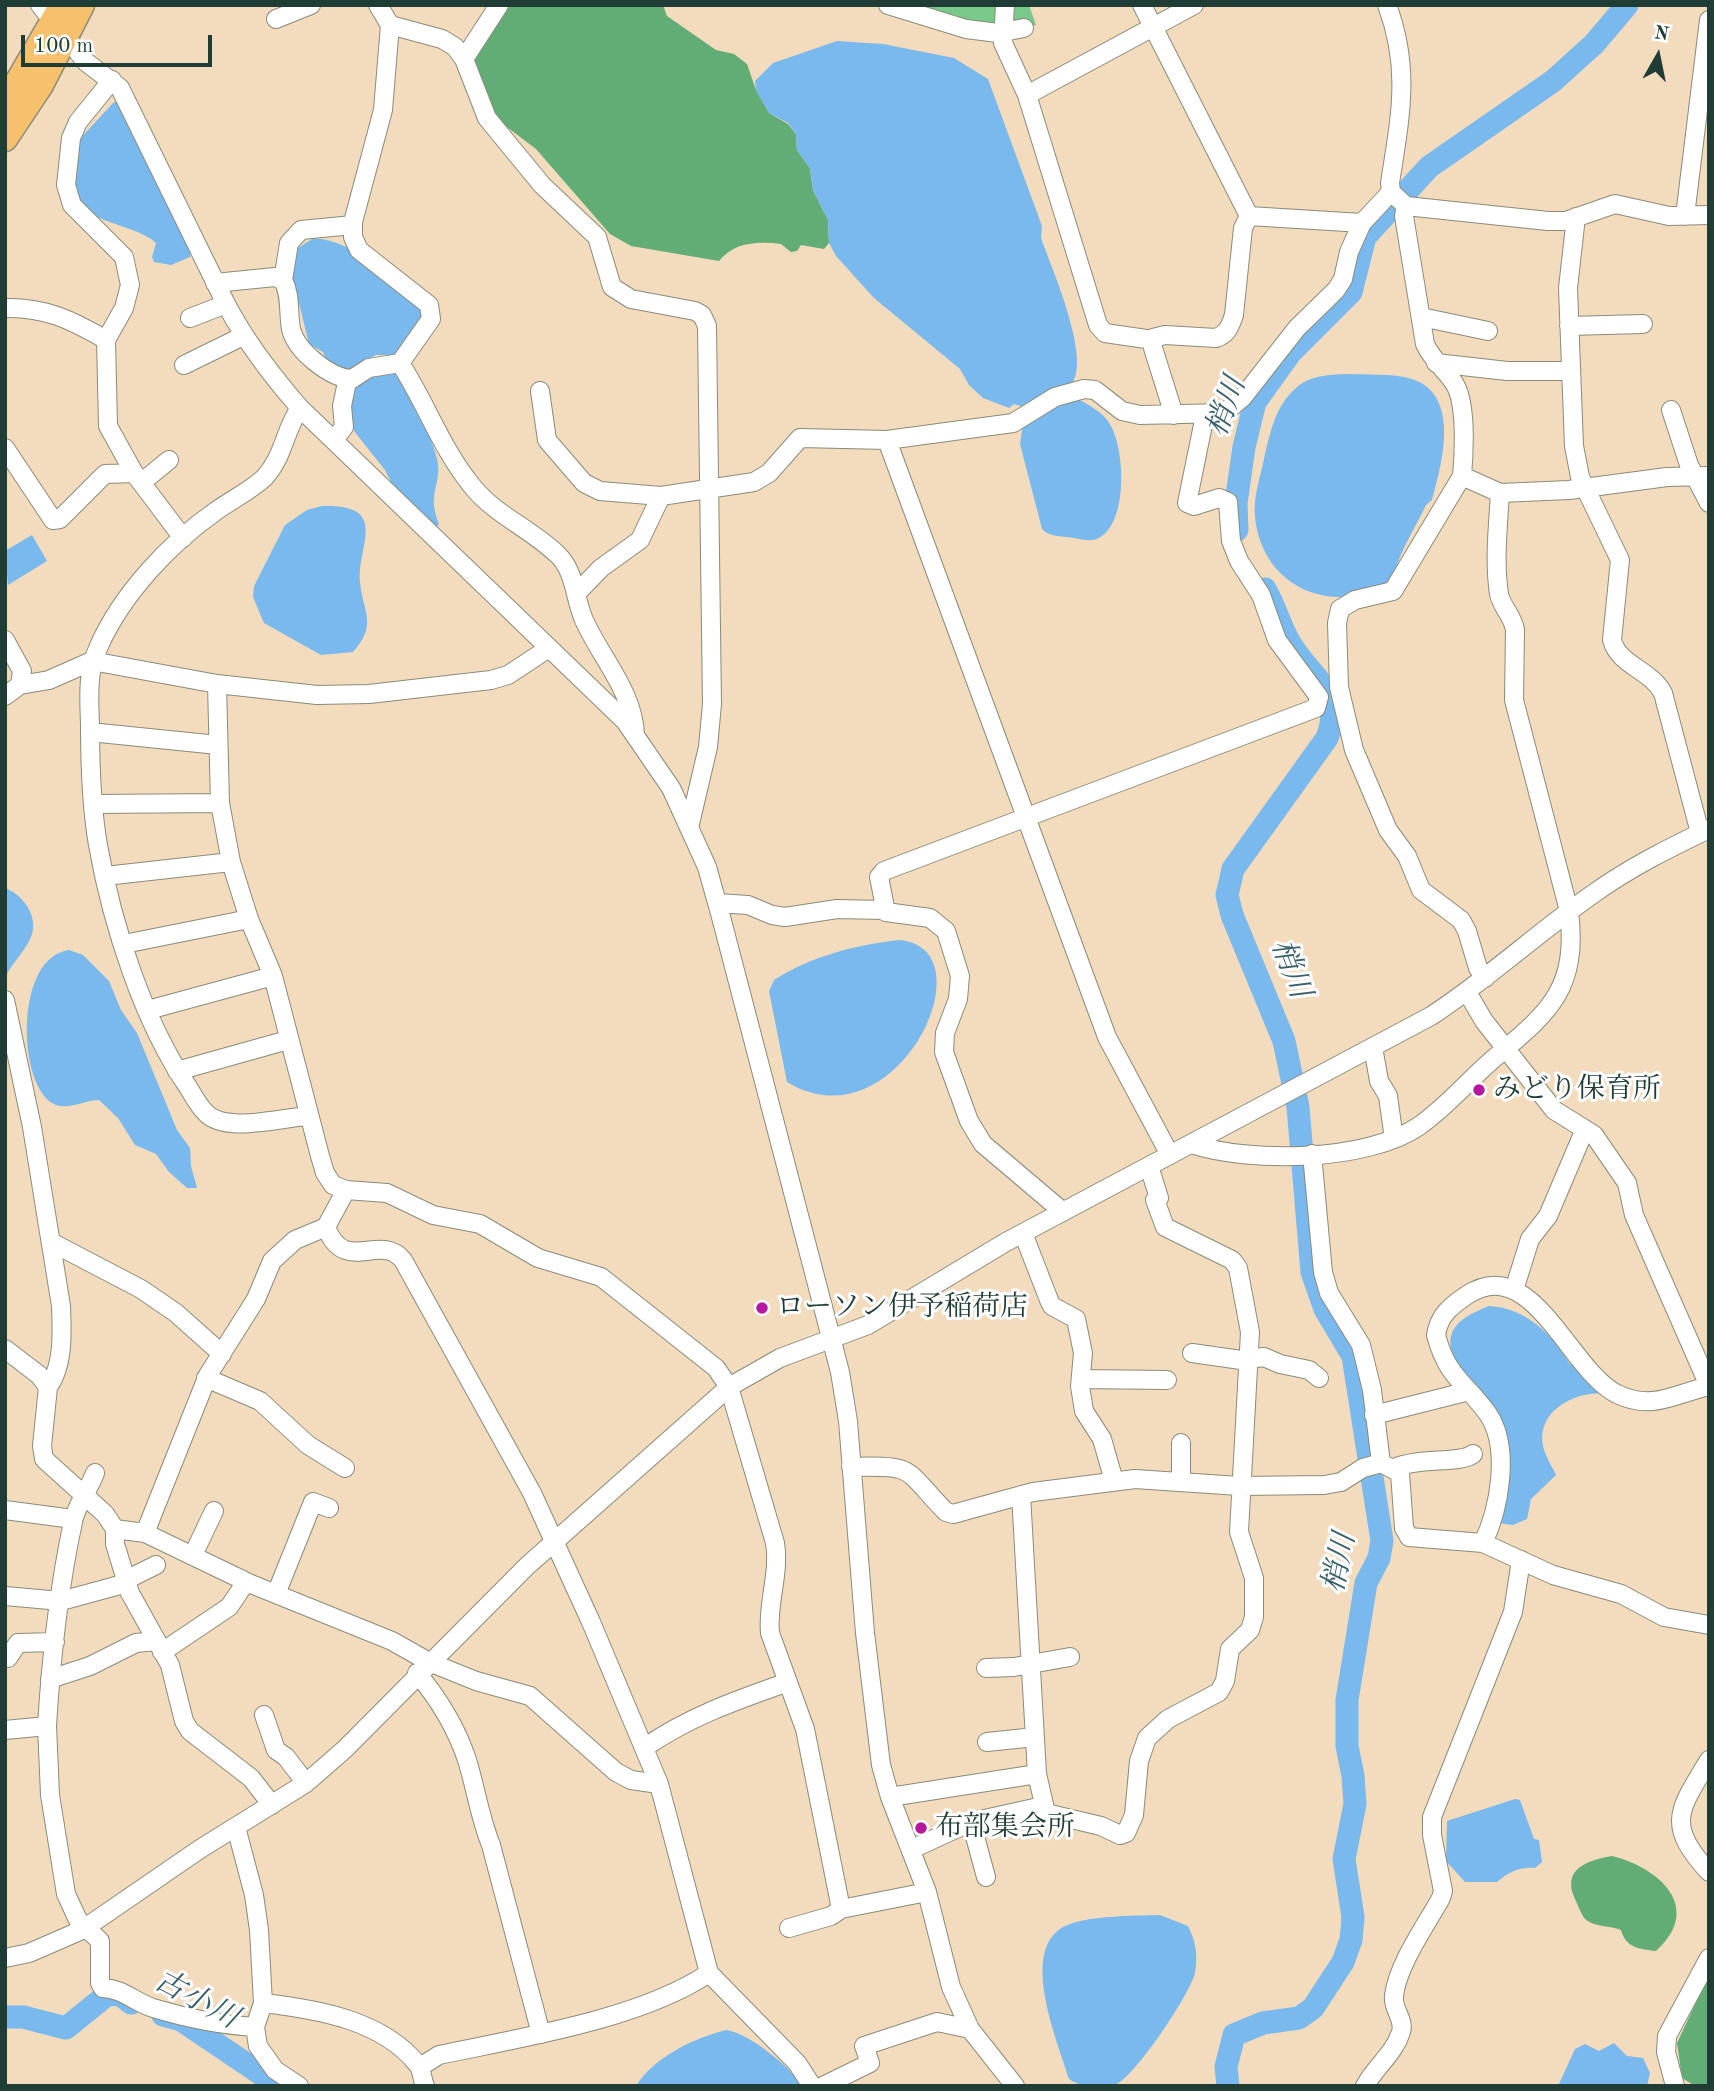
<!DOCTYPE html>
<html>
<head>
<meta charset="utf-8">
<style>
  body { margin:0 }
  #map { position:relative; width:1714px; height:2091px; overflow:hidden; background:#f3dbbe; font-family:"Old Standard TT",serif }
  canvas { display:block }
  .frame { position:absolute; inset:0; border:7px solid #1f3d34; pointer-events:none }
  .north { position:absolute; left:1623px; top:21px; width:70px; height:70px; -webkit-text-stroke:5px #fff; paint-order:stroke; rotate:9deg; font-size:19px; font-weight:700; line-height:28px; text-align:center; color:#1f3d34 }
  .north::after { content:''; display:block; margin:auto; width:24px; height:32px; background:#1f3d34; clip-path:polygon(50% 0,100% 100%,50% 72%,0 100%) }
  .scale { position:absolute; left:21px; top:35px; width:191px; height:32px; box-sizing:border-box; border:4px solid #1f3d34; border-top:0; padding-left:9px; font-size:21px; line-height:24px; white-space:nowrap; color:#1f3d34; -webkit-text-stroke:5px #fff; paint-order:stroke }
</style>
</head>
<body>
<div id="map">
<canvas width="1714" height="2091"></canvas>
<div class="frame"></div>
<div class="north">N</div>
<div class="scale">100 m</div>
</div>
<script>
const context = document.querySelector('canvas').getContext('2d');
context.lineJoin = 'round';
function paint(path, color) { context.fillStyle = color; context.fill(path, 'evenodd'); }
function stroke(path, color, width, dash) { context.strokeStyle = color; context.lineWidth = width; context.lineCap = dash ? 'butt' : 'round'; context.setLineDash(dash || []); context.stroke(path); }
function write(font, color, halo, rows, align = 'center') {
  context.font = font + ' "Old Standard TT","Noto Serif JP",serif'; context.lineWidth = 6; context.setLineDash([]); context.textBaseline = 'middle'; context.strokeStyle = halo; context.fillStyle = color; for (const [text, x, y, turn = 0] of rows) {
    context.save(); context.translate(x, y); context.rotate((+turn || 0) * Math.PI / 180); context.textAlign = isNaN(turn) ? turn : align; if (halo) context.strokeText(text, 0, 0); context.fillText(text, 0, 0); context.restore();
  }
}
const green = new Path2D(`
  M 913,5 L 1029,5 L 1036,25 L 996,30 Z`);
const forest = new Path2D(`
  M 497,5 L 663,5 L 667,16 L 716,50 L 734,54 L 747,64 L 756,90 L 769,113 L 788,124 L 796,134 L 797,150 L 810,168 L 813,190 L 828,220 L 829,243 L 824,249 L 801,245 L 797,251 L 791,252 L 781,244 C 758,241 734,242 719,261 L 631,246 L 610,234 L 536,149 L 495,118 L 470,52 Z
  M 1612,1856 C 1660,1868 1704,1908 1656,1951 C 1639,1949 1626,1948 1621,1930 C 1610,1925 1595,1928 1585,1919 C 1581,1914 1578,1905 1575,1899 C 1561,1869 1588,1860 1612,1856 Z
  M 1709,1975 L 1709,2086 L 1695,2086 L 1682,2078 L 1677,2043 Z`);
const water = new Path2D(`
  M 837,41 L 883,44 L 954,58 L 988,79 L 1042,226 L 1041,238 C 1051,267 1095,365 1069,387 C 1057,397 1037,401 1024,407 L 1014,404 L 1009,408 L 983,398 L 969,385 L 960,369 L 874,298 L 836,256 L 829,243 L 828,220 L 813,190 L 810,168 L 797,150 L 796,134 L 788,123 L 769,113 L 756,90 L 755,81 L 773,63 Z
  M 114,102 L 119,103 L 190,251 L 190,257 L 171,265 L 154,262 L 152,257 L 156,243 C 134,222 79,225 73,188 C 70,175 74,157 75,144 Z
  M 312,239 C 353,236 397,287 426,312 L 401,355 L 376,355 L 347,371 L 327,362 L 323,352 L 309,344 L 299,303 L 291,287 L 292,252 Z
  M 379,369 L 399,373 C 413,400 430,430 437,459 C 443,483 426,493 439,524 L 436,528 L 395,490 L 385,470 L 354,431 L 347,417 L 349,389 Z
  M 1346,374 C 1367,375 1392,373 1412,379 C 1461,395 1442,464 1432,500 L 1426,505 C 1417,524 1405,543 1398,562 C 1394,571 1397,578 1389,586 C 1379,595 1350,598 1338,597 C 1292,596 1259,562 1255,517 C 1253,497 1260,478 1264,459 C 1270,433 1275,406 1296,388 C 1310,375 1329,375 1346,374 Z
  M 1074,397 C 1087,404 1104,412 1111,426 C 1125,452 1128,522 1099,538 C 1090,543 1077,538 1067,537 C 1058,536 1048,536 1042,529 L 1020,444 L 1023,424 L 1036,414 Z
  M 322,506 C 391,504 357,545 360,582 C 363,613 378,624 353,652 L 321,655 L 264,623 L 253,597 L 254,586 L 285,525 L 307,510 Z
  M 32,535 L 47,561 L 8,585 L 5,551 Z
  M 5,888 C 22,894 38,915 32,934 C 28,949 11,963 5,978 Z
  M 899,940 C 992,947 897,1149 787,1082 L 769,991 L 774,980 C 812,956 855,945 899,940 Z
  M 69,950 L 83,955 L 109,981 L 121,1010 L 137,1033 L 177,1130 L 190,1148 L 191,1166 L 197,1188 L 187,1188 L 169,1172 L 156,1154 L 135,1145 L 118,1118 L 99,1100 C 85,1100 65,1112 52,1103 C 17,1081 15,957 69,950 Z
  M 1489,1306 C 1526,1308 1552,1334 1570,1364 L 1575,1362 L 1605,1394 C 1576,1390 1536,1411 1543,1446 C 1546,1458 1551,1464 1556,1475 L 1531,1499 L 1527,1519 L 1513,1525 L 1498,1523 L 1504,1461 L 1454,1359 C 1442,1328 1462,1317 1489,1306 Z
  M 1515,1799 L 1520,1800 L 1534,1839 L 1539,1840 L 1542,1862 L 1535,1868 C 1519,1867 1509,1872 1497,1882 L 1465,1882 L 1446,1861 L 1447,1821 Z
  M 1160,1915 L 1188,1926 C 1196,1942 1198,1955 1195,1973 C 1190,1994 1135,2077 1115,2085 C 1102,2090 1079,2087 1069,2079 C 1058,2042 1019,1952 1063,1927 C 1086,1915 1134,1916 1160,1915 Z
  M 726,2030 C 749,2033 789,2066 803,2086 L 636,2086 C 654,2057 694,2038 726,2030 Z
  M 1614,2043 L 1627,2056 L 1643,2058 L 1650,2073 L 1647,2086 L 1558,2086 L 1575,2049 L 1585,2044 L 1599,2051 Z`);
const river = new Path2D(`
  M 1237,530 L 1236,503 L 1244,447 L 1255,402 L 1291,352 L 1351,292 L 1365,237 L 1429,167 L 1553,81 L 1594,44 L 1627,5
  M 163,2015 L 181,2020 L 279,2086
  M 5,2017 L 23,2017 L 66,2028 L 108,1994 L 121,1995 L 131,2003
  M 1228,2086 L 1226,2067 L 1234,2035 L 1263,2023 L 1299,2018 L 1313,2008 L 1343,1962 L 1351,1940 L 1353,1917 L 1344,1859 L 1355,1804 L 1353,1776 L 1347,1746 L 1347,1700 L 1366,1583 L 1379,1558 L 1382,1541 L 1353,1356 L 1325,1309 L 1312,1272 L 1298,1107 L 1284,1041 L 1232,915 L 1227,895 L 1233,869 L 1327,738 C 1345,691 1311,679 1290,643 C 1280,626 1275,606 1265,589`);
const minor = new Path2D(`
  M 40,5 L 86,62 L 120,88 L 226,304 C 246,342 271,375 300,408 L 625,721 L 671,788 L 707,867 L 721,917 L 840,1372 L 848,1421 L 865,1633 L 881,1765 L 890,1797 L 927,1892 L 951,1987 L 970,2029 L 1015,2086
  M 378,5 L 390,25 L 442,39 L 455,47 L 464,59 L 487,118 L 542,185 L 597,237 L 612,287 L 631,299 L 695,311 L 702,315 L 707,326 L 712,704 L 708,747 L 689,828
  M 888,5 L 966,29 L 998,33 L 1024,28
  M 1005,5 L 1003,43 L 1027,95 L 1098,325 L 1105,333 L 1153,340
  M 1142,5 L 1249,216 L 1362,223
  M 1387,5 C 1411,69 1400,118 1390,183 L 1391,192 L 1406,206 L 1548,221 L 1566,221 L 1615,204 L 1669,216 L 1709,215
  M 276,19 L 311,5
  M 390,25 L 383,110 L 353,222 L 353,237 L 359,250 L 429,305 L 431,319 L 400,363
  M 464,59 L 499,5
  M 112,80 L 78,122 L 71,138 L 66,185 L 72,205 L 124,257 L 130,285 L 124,308 L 106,340 L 108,426 L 134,473 L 183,538
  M 1027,95 L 1194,5
  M 1685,216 L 1709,20
  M 1576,217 L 1568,288 L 1574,446 L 1580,477 L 1620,560 L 1612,640 C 1619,666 1650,669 1663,693 L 1700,833
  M 283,280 L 289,243 L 301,230 L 353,225
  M 215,283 L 275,277 L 283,280 C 291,295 288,312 291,329 C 296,351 330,378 352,379
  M 5,308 C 45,307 72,320 106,340
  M 1421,317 L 1488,331
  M 190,318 L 226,304
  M 1569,326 L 1643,324
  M 1436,363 L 1507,371 L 1571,371
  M 184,365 L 243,336
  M 540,391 L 547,440 L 584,483 L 600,491 L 661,496
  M 300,408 C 284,431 284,457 264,478 C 250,491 231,500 216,511 C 170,543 122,594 99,646 C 87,671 89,697 90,724 C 90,764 91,805 98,845 C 112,924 143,1021 188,1087 C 193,1095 199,1107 206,1113 C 226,1134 283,1117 309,1116
  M 1671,410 L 1689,465 L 1709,503
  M 1174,415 L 1153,348 L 1153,338 L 1165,335 L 1216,338 C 1228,334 1230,326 1234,315 L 1243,228 L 1249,216
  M 334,440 L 344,427 L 342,406 L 347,382 L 369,368 L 400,363 C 426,403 441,448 472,486 C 496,516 532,529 559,556 C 575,572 575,600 584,620 C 601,658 634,693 635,735
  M 887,440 L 1107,1037 L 1170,1155
  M 5,448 L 53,520 L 60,519 L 105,474 L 134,473
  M 1462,476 L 1393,591 L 1355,600 L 1340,609 L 1337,623 L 1339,687 L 1354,750 L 1388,830 L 1407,856 L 1421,890 L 1461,920 L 1467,931 L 1478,968 L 1485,978
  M 142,482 L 169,460
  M 1500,493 L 1569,490 L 1667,477 L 1709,476
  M 576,594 L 601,568 L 640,540 L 661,496 L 754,482 L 769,473 L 800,438 L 887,440 L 1013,423 L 1055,397 L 1084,389 L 1095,390 L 1122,411 L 1140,415 L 1224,413 L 1243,397 L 1297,328 L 1336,290 L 1343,279 L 1349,252 L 1362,223 L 1391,192
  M 5,640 L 22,671 L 20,685
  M 217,684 L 220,803 L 231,862 L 249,919 L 273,976 L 320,1156 L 325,1173 L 333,1185 L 346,1190 L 387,1193 L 433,1215 L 480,1224 L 538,1258 L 601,1277 L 716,1368 L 729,1387 L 775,1543 C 780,1574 767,1603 770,1633 L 805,1729 L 841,1909
  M 5,696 L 20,685 L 49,680 L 92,661 L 217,684 L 317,695 L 369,694 L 491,680 L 508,675 L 549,648
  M 90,732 L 218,745
  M 93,804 L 220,803
  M 105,876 L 231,862
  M 717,903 L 748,905 L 772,915 L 785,917 L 837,909 L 884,910
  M 124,944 L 249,919
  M 1467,992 L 1484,1021 L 1554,1110 L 1594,1135 L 1627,1183 L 1634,1215 L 1709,1386
  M 5,1000 L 32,1127 L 61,1306 C 62,1332 64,1366 48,1387
  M 148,1010 L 273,976
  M 1373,1047 L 1379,1081 L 1388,1096 L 1394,1139
  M 177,1071 L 288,1040
  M 1191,1144 C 1249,1163 1367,1162 1419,1126 C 1445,1108 1467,1082 1491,1061 C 1546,1014 1579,992 1569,911 L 1514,700 L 1515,630 C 1513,616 1502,608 1499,594 C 1494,561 1498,527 1500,493 L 1462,476 C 1464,454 1467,402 1454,383 C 1445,369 1432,360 1425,344 L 1404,216 L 1406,206
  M 1312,1154 L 1323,1272 L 1329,1293 L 1361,1345 L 1372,1390 L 1381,1463
  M 1062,1211 L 983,1144 L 969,1121 L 944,1052 L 945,1033 L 958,999 L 960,976 L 946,931 L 930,918 L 886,912 L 879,877 L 884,871 L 1316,708 L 1319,697 L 1277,640 L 1261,595 L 1239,561 L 1231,541 L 1228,502 L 1219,498 L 1194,506 L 1187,503 L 1205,415
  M 326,1227 C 345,1276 379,1232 403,1260 L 532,1493 L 591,1622 L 659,1784 L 709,1973 L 797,2063 L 812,2086
  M 1023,1233 L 1049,1300 L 1052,1306 L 1076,1319 L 1083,1353 L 1080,1386 L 1084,1411 L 1102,1439 L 1114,1481
  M 51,1242 L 141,1289 L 176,1313 L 222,1354
  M 1514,1290 L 1530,1239 L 1548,1216 L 1585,1129
  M 5,1349 L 39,1375 L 48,1387 L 42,1446 L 44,1459 L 105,1514 L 115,1529 L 115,1544 L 130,1593 L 170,1665 L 184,1721 L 190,1731 L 251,1778 L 272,1805
  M 1192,1353 L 1241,1360 L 1264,1357 L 1280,1364 L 1309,1370 L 1319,1378
  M 206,1378 L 260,1401 L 308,1445 L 345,1468
  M 1081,1379 L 1167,1380
  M 1374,1415 L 1469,1391
  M 1181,1443 L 1181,1480
  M 851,1467 C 917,1465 903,1468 946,1512 L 953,1514 L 1033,1492 L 1135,1479 L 1239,1486 L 1324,1485 L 1341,1482 L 1363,1468 L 1381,1463 L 1400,1473 L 1404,1528 L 1409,1537 L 1483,1543 L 1553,1575 L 1621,1594 L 1664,1617 L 1709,1625
  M 1394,1468 C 1418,1457 1461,1464 1473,1454
  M 5,1510 L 73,1519
  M 115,1529 L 145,1533 L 251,1584 L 392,1641 L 429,1662 L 476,1681 L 530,1696 L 616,1772 L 631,1780 L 659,1784
  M 145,1533 L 208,1375 L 256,1299 L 272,1261 L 295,1240 L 326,1227 L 346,1190
  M 1483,1543 C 1499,1510 1511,1448 1488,1414 C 1465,1382 1447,1377 1436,1335 C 1439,1315 1451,1306 1467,1295 C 1532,1252 1569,1370 1617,1394 C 1653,1411 1674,1394 1709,1386
  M 193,1555 L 214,1511
  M 126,1580 L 156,1565
  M 276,1594 L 313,1502 L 329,1508
  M 5,1596 L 61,1601 L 127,1583
  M 162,1652 L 229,1607 L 246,1582
  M 8,1658 L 18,1643 L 55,1642
  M 986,1668 L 1014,1667 L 1070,1657
  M 417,1673 C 437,1697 456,1728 466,1757 C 476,1787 479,1816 491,1845 L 541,2034
  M 50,1679 L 90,1666 L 136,1643 L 156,1641
  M 264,1715 L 276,1750 L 286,1757 L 306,1783
  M 47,1726 L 50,1795 L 66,1894 L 78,1920 L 100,1941 L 100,1983 L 103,1988 C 124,1989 134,2002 153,2008 C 186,2018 221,2025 255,2027
  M 5,1730 L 47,1726 C 51,1659 59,1587 73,1522 C 76,1505 89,1490 95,1473
  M 987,1742 L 1035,1737
  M 644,1748 C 688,1717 737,1700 788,1682
  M 1709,1760 C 1679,1810 1665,1824 1709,1872
  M 1037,1774 L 1046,1813 L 1101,1826 L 1120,1835 L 1126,1833 L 1134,1815 L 1139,1761 L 1147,1738 L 1168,1719 L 1219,1692 L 1225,1681 L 1230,1649 L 1250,1630 L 1254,1617 L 1254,1578 L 1239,1532 L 1250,1332 L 1238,1268 L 1232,1260 L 1165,1227 L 1155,1200 L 1159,1198 L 1149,1166
  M 890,1797 L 1037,1774 L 1021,1495
  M 971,1822 L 986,1877
  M 236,1827 L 254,1895 L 259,1930 L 263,2003 L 255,2027 L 258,2046 L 275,2070 L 299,2086
  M 912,1849 L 971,1822 L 1043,1806
  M 789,1928 L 831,1916 L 841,1909 L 927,1892
  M 5,1958 L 29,1953 L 82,1930 L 200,1849 L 306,1783 L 345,1749 L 527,1566 L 729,1387 L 780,1358 L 868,1325 L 1006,1242 L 1431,1016 C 1488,979 1537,933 1593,894 C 1629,868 1669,848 1709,829
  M 263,2003 C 316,2009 383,2020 418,2065 C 422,2070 422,2079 425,2086
  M 420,2067 L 439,2055 C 520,2038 641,2019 709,1973
  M 823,2086 L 870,2063 L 864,2046 L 937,2022 L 970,2029
  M 1365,2086 C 1375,2067 1394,2054 1401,2032 C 1405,2019 1392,2009 1394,1996 C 1397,1966 1426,1925 1441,1898 L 1443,1891 L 1432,1835 L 1432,1817 L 1513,1612 L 1521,1560
  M 1675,2086 L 1666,2052 L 1667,2036 L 1709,1958`);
const highway = new Path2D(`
  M 5,103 L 62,5
  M 5,139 L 41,85 L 82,5`);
const markers = [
  [1479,1090,7,"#b5179e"],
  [762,1308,7,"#b5179e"],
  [921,1828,7,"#b5179e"]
];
const poiNames = [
  ["みどり保育所",1493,1090],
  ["ローソン伊予稲荷店",776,1308],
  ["布部集会所",935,1828]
];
const waterNames = [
  ["梢川",1227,407,-70],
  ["梢川",1290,969,69],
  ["梢川",1340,1563,-78],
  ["古小川",196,2000,28]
];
paint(green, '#79c98a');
paint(forest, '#62ad76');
paint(water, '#7ab9ed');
stroke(river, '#7ab9ed', 23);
stroke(minor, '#898c79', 20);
stroke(highway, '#898c79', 27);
stroke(minor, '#fff', 18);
stroke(highway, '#f7c06c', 24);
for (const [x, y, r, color] of markers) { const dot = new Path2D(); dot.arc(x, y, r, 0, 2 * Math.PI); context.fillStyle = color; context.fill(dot); stroke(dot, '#fff', 2.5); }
write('28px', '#1f3d34', '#fff', poiNames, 'left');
write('italic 30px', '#3a626c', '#fff', waterNames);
</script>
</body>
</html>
